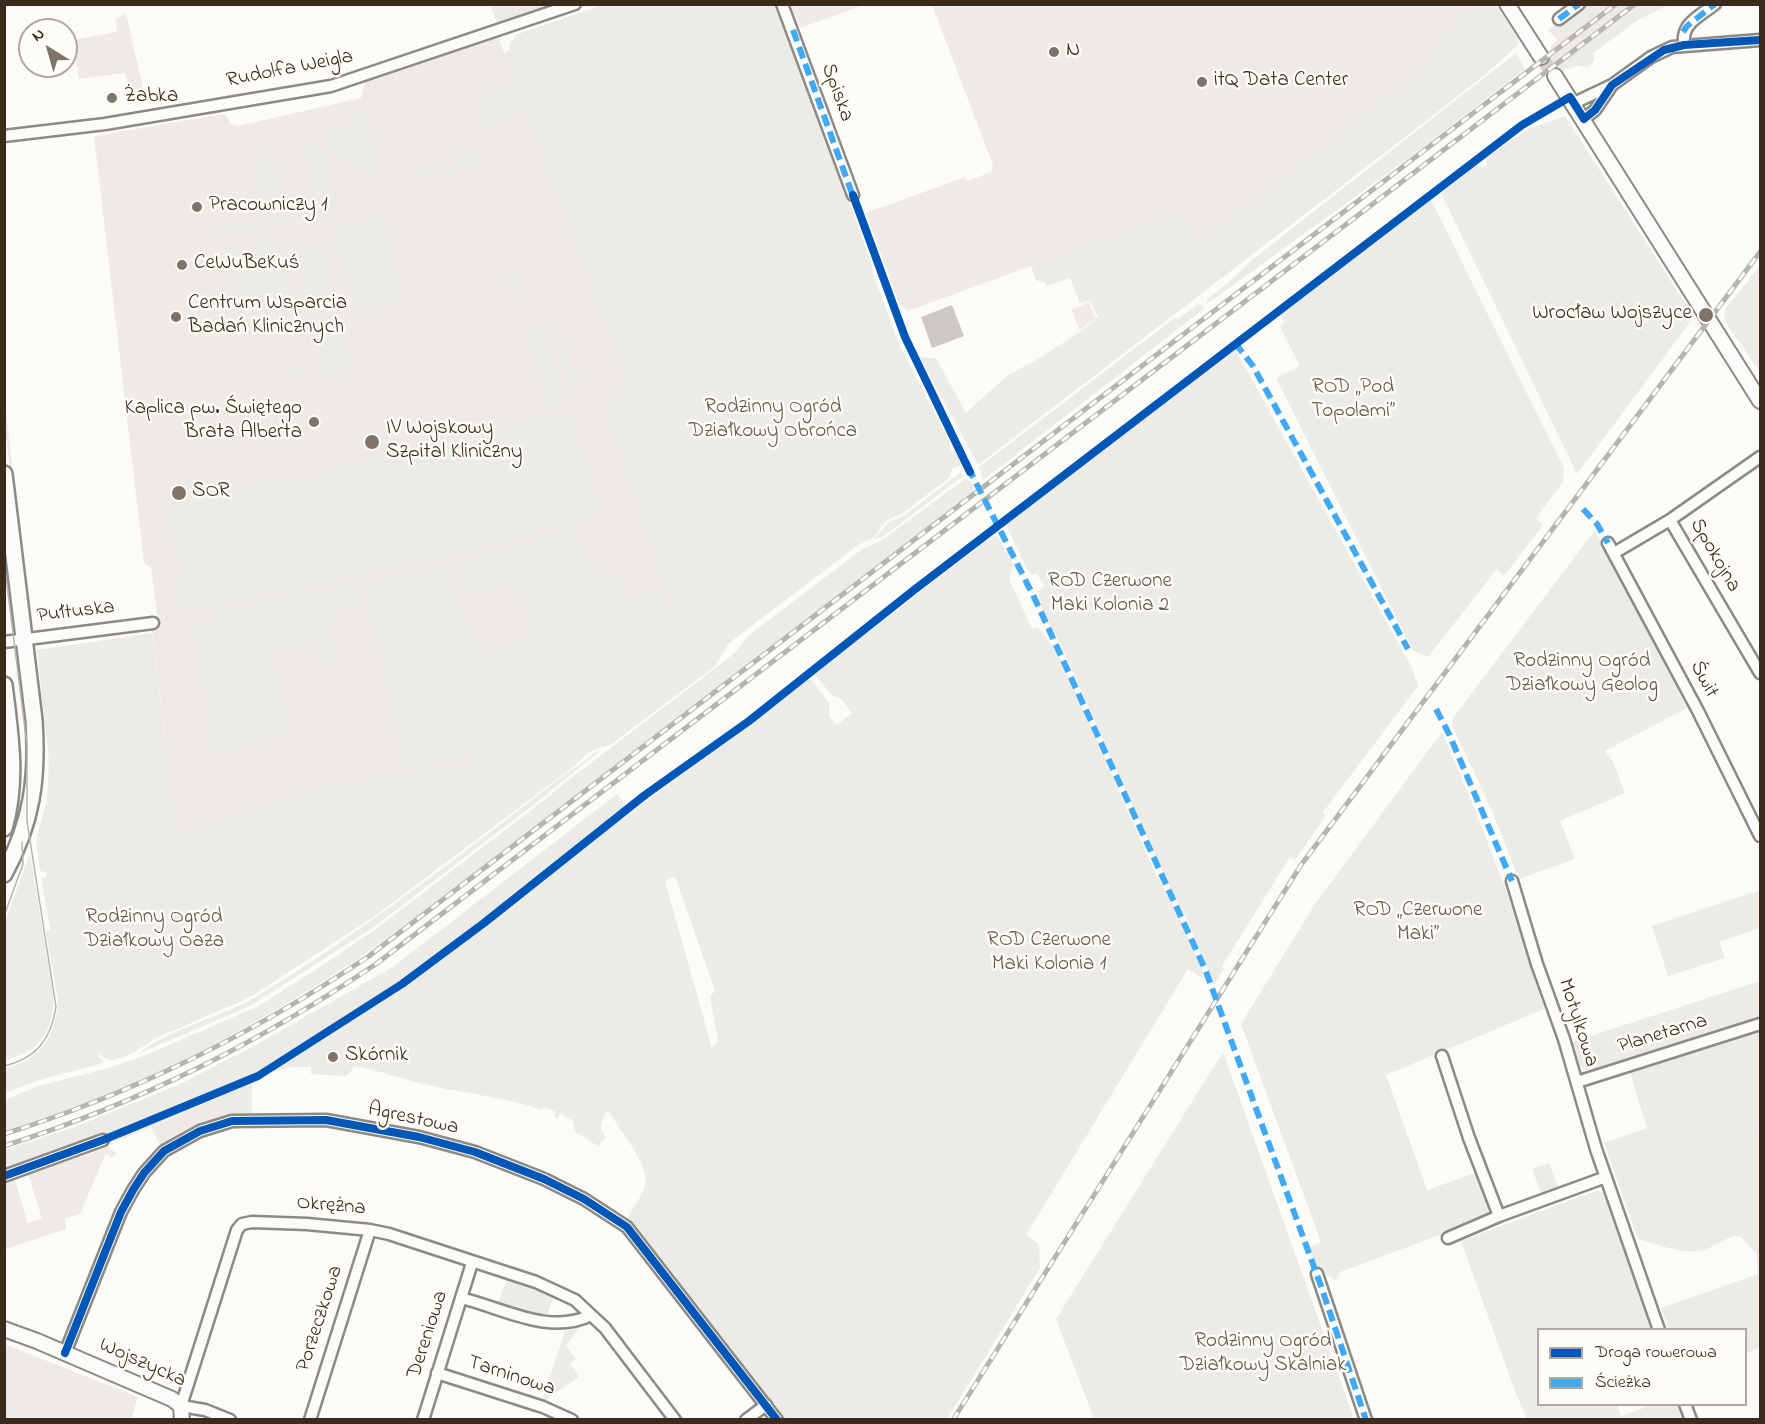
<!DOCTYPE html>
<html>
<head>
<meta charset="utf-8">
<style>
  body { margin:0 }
  #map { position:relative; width:1765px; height:1424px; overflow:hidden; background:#fcfbf8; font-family:"Indie Flower",sans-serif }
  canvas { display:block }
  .frame { position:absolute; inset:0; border:6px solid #3b2a1e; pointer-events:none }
  .legend { position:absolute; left:1537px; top:1328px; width:210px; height:78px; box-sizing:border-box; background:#fdfcf7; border:2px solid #afa8a0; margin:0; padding:8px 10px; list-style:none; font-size:18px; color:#3b2a1e }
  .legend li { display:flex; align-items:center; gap:12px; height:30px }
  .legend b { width:30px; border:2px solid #afa8a0 }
  .north { position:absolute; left:18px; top:18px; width:60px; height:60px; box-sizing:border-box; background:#fdfcf7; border:2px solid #afa8a0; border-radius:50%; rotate:323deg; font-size:16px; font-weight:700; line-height:24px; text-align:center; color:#3b2a1e }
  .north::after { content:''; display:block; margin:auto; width:21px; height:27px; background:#7f736a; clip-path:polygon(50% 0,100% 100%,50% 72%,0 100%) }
</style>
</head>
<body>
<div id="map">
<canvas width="1765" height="1424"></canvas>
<div class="frame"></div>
<ul class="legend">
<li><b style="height:8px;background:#0057b8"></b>Droga rowerowa</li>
<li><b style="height:8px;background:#3fa9f5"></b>Ścieżka</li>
</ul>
<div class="north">N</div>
</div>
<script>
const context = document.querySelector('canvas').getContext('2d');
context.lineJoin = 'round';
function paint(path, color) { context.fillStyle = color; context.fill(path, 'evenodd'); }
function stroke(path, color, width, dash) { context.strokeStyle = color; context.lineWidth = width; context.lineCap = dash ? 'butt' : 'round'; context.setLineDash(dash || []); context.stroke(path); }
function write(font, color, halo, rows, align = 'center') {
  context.font = font + ' "Indie Flower",sans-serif'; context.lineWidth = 5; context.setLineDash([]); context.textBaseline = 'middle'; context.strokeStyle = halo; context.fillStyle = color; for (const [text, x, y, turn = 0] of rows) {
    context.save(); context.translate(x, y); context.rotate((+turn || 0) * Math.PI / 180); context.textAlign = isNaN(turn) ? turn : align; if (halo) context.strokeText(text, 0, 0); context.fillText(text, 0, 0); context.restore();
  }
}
const built = new Path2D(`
  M 1489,4 L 1465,39 L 1199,244 L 1190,222 L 1176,213 L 908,311 L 899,304 L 866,213 L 965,177 L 967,181 L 991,172 L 993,165 L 932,5 Z
  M 791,5 L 791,4 L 864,5 L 800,28 Z
  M 1586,5 L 1668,5 L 1636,21 L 1593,53 L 1594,61 L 1587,67 L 1576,65 L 1570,69 L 1566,68 L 1561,72 L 1547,53 L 1551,49 L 1551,45 L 1557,40 L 1558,33 Z
  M 126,14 L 144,92 L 143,95 L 132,97 L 125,73 L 79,79 L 73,40 L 117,32 L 115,19 Z
  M 498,36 L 629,390 L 601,398 L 695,679 L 627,730 L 441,768 L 323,785 L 177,834 L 152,630 L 159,629 L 151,568 L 144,563 L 94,136 L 225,114 L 231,124 L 238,126 L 361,98 L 365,81 Z
  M 1089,302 L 1096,318 L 1080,330 L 1071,310 Z
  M 215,1099 L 225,1116 L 193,1127 L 161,1147 L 151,1127 Z
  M 108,1146 L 116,1153 L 112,1158 L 106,1153 L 80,1214 L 65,1219 L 66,1229 L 5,1249 L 5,1181 L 14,1178 L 28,1223 L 42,1219 L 28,1174 L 87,1155 Z
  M 4,1344 L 138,1397 L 131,1419 L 5,1419 Z`);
const green = new Path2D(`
  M 490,4 L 560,5 L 498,26 Z
  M 1467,4 L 1496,5 L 1518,38 L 1518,45 L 1487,73 L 1408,135 L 978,465 L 920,357 L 936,358 L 966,413 L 1008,375 L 1038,359 L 1080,332 L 1098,317 L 1090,301 L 1080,303 L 1070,278 L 1047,286 L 1045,283 L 1036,280 L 1031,266 L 1176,213 L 1187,218 L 1200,243 L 1419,73 L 1430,55 L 1456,27 L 1457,20 L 1462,16 L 1458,11 Z
  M 1641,4 L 1668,5 L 1636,21 L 1593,53 L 1594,61 L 1587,67 L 1576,65 L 1570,69 L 1566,68 L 1561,72 L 1557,67 Z
  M 602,5 L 774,5 L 785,34 L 791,36 L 873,269 L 872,272 L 899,344 L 950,443 L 950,451 L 957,451 L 963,464 L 952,469 L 949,478 L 903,513 L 886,521 L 873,538 L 858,545 L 729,643 L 715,666 L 610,745 C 596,748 586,752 577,764 L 375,916 L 255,994 L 242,1001 L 156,1038 L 133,1053 L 111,1061 L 98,1054 L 98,1057 L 103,1060 L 103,1063 L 36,1081 L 5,1093 L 5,1069 C 40,1058 56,1038 58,1001 L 46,931 L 50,930 L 41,877 L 46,878 L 46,872 L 40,871 L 36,840 L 47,798 L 49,761 L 37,650 L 152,633 L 177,834 L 323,785 L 441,768 L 476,761 L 475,756 L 404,770 L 363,584 L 448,564 L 459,601 L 486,653 L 536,631 L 513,581 L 471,598 L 462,588 L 456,562 L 576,526 L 589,563 L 597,561 L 603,575 L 619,573 L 630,600 L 662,589 L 676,633 L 679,632 L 601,398 L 629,390 L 504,53 L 510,50 L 509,45 L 518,34 Z
  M 1586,5 L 1609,5 L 1569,34 L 1558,33 L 1557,40 L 1548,30 Z
  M 1516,53 L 1525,69 L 1421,149 L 1207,304 L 1207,299 L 1227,284 L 1253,259 Z
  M 512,82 L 524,115 L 486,128 L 475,95 Z
  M 369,113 L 372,127 L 369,129 L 371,137 L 375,137 L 382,171 L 380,178 L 376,180 L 340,155 L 326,149 L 322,129 L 358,121 L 357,115 Z
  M 1565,116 L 1694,317 L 1577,474 L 1441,193 L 1477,165 L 1483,167 L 1487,164 L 1486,158 L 1530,128 Z
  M 301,139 L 332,155 L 326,157 L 333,190 L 338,190 L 343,213 L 318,218 Z
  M 471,147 L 480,152 L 484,165 L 481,168 L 446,176 L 458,150 Z
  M 267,152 L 269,161 L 276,161 L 282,186 L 280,187 L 281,191 L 283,191 L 290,223 L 289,226 L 269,230 L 134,243 L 133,241 L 274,216 L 270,196 L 260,197 L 252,155 Z
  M 448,161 L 441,177 L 417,183 L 412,170 Z
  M 1431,200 L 1564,468 L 1563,482 L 1536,518 L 1543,525 L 1504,576 L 1497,569 L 1428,657 L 1413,651 L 1276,378 L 1300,366 L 1280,327 L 1284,322 L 1281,314 Z
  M 378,215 L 388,222 L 404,297 L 396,306 L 364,314 L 357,311 L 351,305 L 335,230 L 340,225 Z
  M 271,239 L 276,241 L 280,247 L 295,316 L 254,327 L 242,333 L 230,282 L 242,279 L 240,271 L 228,273 L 225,251 L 231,244 L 248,242 L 249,256 L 246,257 L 247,266 L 254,266 L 253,258 L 260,257 L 258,247 L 252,248 L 251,242 Z
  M 320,243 L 324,244 L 326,246 L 341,322 L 311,329 L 294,255 L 297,249 Z
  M 1760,266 L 1760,372 L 1724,320 L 1726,308 Z
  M 510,270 L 519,274 L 525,286 L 520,295 L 510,297 L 504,271 Z
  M 220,283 L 230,331 L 229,334 L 224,338 L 220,325 L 207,328 L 199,290 Z
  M 1198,304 L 1205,308 L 983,480 L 979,467 L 1175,318 L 1178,319 Z
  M 294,318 L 293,325 C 282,333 255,340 243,334 Z
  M 538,319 L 565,397 L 560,407 L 537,412 L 536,407 L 545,405 L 524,327 L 531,325 L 531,321 Z
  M 546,323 L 557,323 L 560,326 L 575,372 L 588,369 L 587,373 L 573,395 L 571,396 Z
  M 342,327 L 352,370 L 348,374 L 323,378 L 312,334 Z
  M 1235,349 L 1411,666 L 1418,686 L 1323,812 L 1325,817 L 1295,860 L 1290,857 L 1222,966 L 1224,969 L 1214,985 L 1188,922 L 1162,871 L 1064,652 L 1043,611 L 1038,591 L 1044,587 L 1037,573 L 1033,575 L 1028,571 L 1005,523 L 1163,401 Z
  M 305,353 L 310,375 L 291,381 L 285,357 L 290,356 L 294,371 L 296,373 L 300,370 L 296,355 Z
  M 4,396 L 21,535 L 22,544 L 19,544 L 5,427 Z
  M 560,412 L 567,413 L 573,421 L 604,511 L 599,517 L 453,557 L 182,614 C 175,597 173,589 185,575 C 179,560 160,517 169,504 L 283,476 C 301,480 335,474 349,462 Z
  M 961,472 L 963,476 L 884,536 L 872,541 L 889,522 L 905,515 Z
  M 965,479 L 970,481 L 974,486 L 973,492 L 400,930 C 279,1015 147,1088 5,1131 L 5,1100 L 38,1086 L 109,1068 L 141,1057 L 257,1007 L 329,961 L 376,929 L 547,798 L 566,782 L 735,653 L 748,636 L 861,550 L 885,538 Z
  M 1595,530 L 1687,708 L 1605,751 L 1613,762 L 1625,793 L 1560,821 L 1575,859 L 1519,879 L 1492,811 L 1452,725 L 1453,718 Z
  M 995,536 L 998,537 L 1014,565 L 1009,579 L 1032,629 L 1038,627 L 1058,653 L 1102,751 L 1119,792 L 1155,872 L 1181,920 L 1204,975 L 1200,977 L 1188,969 L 1026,1235 L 1039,1245 L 1040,1268 L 947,1419 L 782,1419 L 666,1265 L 628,1218 C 633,1207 642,1197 645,1185 C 651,1166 617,1127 608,1110 C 602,1119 597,1128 606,1137 L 598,1146 L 575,1132 L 573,1121 L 560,1113 L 558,1118 L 554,1117 L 556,1112 L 544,1107 L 542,1110 C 508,1098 471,1094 436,1087 C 408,1081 382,1071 354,1066 L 349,1074 L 345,1076 L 311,1074 L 311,1067 C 288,1066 273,1070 252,1082 L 252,1113 L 225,1116 L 215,1099 L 123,1139 L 114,1132 L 5,1168 L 4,1150 L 72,1128 L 180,1084 L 252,1047 L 393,967 L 617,794 L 631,813 L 757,718 L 805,678 L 812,680 L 829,703 L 829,716 L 837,725 L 852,713 L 840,698 L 833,696 L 814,674 L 990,538 ZM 675,876 L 715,991 L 710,996 L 718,1041 L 712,1048 L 665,881 Z
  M 360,581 L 365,605 L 327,616 L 340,663 L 320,668 L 314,643 L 273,653 L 293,729 L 290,736 L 221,754 L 210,747 L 194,635 L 189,627 L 215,623 L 212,611 Z
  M 1442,732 L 1480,822 L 1508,896 L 1544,1009 L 1386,1075 L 1427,1190 L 1475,1173 L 1491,1216 L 1340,1272 L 1335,1281 L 1316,1266 L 1310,1247 L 1321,1242 L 1241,1024 L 1315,904 Z
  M 601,750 L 546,795 L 374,927 L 250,1006 L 138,1054 C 172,1027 219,1019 257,996 C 368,929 469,848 572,769 C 583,765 589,753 601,750 Z
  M 30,853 L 53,996 C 54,1032 40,1051 5,1060 L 5,922 Z
  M 1760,890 L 1760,928 L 1719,942 L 1725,958 L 1668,976 L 1652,926 Z
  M 1760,981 L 1760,1017 L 1589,1072 L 1580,1067 L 1572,1042 Z
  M 1760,1031 L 1760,1130 L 1758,1131 L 1760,1139 L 1760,1348 L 1746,1353 L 1746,1330 L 1669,1329 L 1661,1308 L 1758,1274 L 1756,1253 L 1740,1236 C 1727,1236 1721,1243 1709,1248 C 1688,1257 1659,1245 1638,1239 L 1604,1143 L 1647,1128 L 1630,1073 Z
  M 1223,1052 L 1354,1419 L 1094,1419 L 1056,1319 Z
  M 1549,1163 L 1559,1189 L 1542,1196 L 1532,1169 Z
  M 1598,1190 L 1606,1195 L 1654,1329 L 1538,1330 L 1538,1404 L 1617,1405 L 1621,1416 L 1652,1405 L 1680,1405 L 1685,1419 L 1527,1419 L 1515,1391 L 1461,1241 Z
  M 507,1278 L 555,1294 L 545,1319 L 498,1304 Z
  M 579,1328 L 566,1346 L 576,1359 L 570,1364 L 579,1377 L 548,1398 L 547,1402 L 542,1401 L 565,1331 Z`);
const water = new Path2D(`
  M 952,305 L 964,336 L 932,348 L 921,317 Z`);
const tertiaryTunnel = new Path2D(`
  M 1541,57 L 1555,76`);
const minor = new Path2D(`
  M 782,4 L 853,195
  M 1559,19 L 1579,4
  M 1684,45 C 1681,23 1699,17 1715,4
  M 1574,103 L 1612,85 L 1651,57 L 1672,47 L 1760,40
  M 1584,119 L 1595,110 L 1612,85
  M 4,136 L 105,124 L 331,86 L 575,4
  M 1670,520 L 1760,673
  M 1608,543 L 1698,711 L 1760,836
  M 1614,553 L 1670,520 L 1760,457
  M 4,642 L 153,623
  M 1512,881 L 1537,964 L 1564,1039 L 1596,1149 L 1659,1330
  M 1442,1056 L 1469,1138 L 1499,1216 L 1606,1177
  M 1577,1082 L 1760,1024
  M 4,1176 L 103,1140
  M 1448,1238 L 1499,1216
  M 1317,1274 L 1366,1420
  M 591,1315 L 605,1328 L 675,1420
  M 65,1353 L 121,1212 L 133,1190 L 144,1173 L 164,1151 L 200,1131 L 232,1121 L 326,1120 L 419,1137 L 475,1152 L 544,1179 L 584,1199 L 627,1227 L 777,1420
  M 437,1373 L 543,1407 L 572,1420
  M 1685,1404 L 1691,1420
  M 230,1420 L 205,1410 L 181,1406 L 237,1230 L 242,1224 L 252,1222 L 307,1224 L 370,1230 L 389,1234 L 536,1282 L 575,1300 L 591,1315 C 549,1336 503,1308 461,1298
  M 310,1420 L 370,1230
  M 423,1420 L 472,1263
  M 746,1420 L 766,1405`);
const tertiary = new Path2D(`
  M 1507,4 L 1541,57
  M 1555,76 L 1760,401
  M 4,1329 L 37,1341 L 172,1399 L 181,1406 L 182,1420`);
const secondary = new Path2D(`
  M 4,474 L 34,720 C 38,779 32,822 4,874
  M 4,685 C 10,733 18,781 4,828`);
const tram = new Path2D(`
  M 4,561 L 27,745 L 27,821 L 56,1007 C 51,1039 37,1058 4,1066
  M 4,916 L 23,864 L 22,842`);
const rail = new Path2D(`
  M 4,1134 C 135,1093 256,1032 369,956 L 1616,4
  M 4,1146 C 141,1102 257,1044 376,964 L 1635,4
  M 953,1420 L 1301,865 L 1760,252`);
const quiet = new Path2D(`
  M 1559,19 L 1579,4
  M 793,30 L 854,199
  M 1683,32 L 1687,26 L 1715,4
  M 1235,343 L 1253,366 L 1408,649
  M 968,467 L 1034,597 L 1205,969 L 1321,1286 L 1366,1420
  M 1583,509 L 1597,524 L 1608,543
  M 1436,709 L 1449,734 L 1512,881`);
const cycleway = new Path2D(`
  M 853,195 L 905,337 L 970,472
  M 4,1176 L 103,1140 L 258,1076 L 402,984 L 484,923 L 645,795 L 749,721 L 914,590 L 1522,125 L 1570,97 L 1584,119 L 1595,110 L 1612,85 L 1664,50 L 1684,45 L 1760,40
  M 65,1353 L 121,1212 L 133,1190 L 144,1173 L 164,1151 L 200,1131 L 232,1121 L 326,1120 L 419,1137 L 475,1152 L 544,1179 L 584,1199 L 627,1227 L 777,1420`);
const markers = [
  [1054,52,6,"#7f736a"],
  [1202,82,6,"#7f736a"],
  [112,98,6,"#7f736a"],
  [197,207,6,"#7f736a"],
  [182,265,6,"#7f736a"],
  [1706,315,8,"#7f736a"],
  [176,317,6,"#7f736a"],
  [314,422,6,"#7f736a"],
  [372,442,8,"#7f736a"],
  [179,493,8,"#7f736a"],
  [333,1057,6,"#7f736a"]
];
const poiNames = [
  ["N",1066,52],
  ["itQ Data Center",1214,82],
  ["Żabka",124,98],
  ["Pracowniczy 1",209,207],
  ["CeWuBeKuś",194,265],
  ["Centrum Wsparcia",188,305],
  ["Badań Klinicznych",188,329],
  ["Wrocław Wojszyce",1692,315,"right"],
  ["Kaplica pw. Świętego",302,410,"right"],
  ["Brata Alberta",302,434,"right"],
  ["IV Wojskowy",386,430],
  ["Szpital Kliniczny",386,454],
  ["SOR",192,493],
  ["Skórnik",345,1057]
];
const streetNames = [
  ["Rudolfa Weigla",290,70,-11],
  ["Spiska",836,93,70],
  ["Spokojna",1714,556,60],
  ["Pułtuska",76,613,-7],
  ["Świt",1703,680,62],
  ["Motylkowa",1577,1023,72],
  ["Planetarna",1663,1035,-17],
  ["Agrestowa",413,1120,12],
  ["Okrężna",331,1207,5],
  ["Porzeczkowa",321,1319,-72],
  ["Dereniowa",429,1335,-72],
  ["Wojszycka",142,1364,24],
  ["Tarninowa",511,1377,18]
];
const parkNames = [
  ["ROD „Pod",1353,389],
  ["Topolami”",1353,413],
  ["Rodzinny Ogród",773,409],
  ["Działkowy Obrońca",773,433],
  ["ROD Czerwone",1110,583],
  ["Maki Kolonia 2",1110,607],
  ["Rodzinny Ogród",1582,663],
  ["Działkowy Geolog",1582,687],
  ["ROD „Czerwone",1418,912],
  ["Maki”",1418,936],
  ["Rodzinny Ogród",154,919],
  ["Działkowy Oaza",154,943],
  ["ROD Czerwone",1049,942],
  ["Maki Kolonia 1",1049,966],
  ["Rodzinny Ogród",1263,1343],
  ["Działkowy Skalniak",1263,1367]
];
paint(built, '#eeebe7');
paint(green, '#edebe6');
paint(water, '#cec9c4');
stroke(tertiaryTunnel, '#d5d1cc', 14, [14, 7]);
stroke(minor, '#8d8985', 15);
stroke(tertiary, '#8d8985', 18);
stroke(secondary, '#8d8985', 20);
stroke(minor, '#fbfbf9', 10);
stroke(tertiary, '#fbfbf9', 14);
stroke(secondary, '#fbfbf9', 15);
stroke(tram, '#b6b4b1', 1.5);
stroke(rail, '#b6b4b1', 5);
stroke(rail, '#fdfcf7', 3, [9]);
stroke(quiet, '#3fa9f5', 6, [12, 6]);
stroke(cycleway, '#0057b8', 8);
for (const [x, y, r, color] of markers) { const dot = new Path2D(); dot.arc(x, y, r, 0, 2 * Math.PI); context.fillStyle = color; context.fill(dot); stroke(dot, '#fdfcf7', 2); }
write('21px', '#3b2a1e', '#fdfcf7', poiNames, 'left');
write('21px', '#3b2a1e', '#fdfcf7', streetNames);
write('21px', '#64574c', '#fdfcf7', parkNames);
</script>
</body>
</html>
